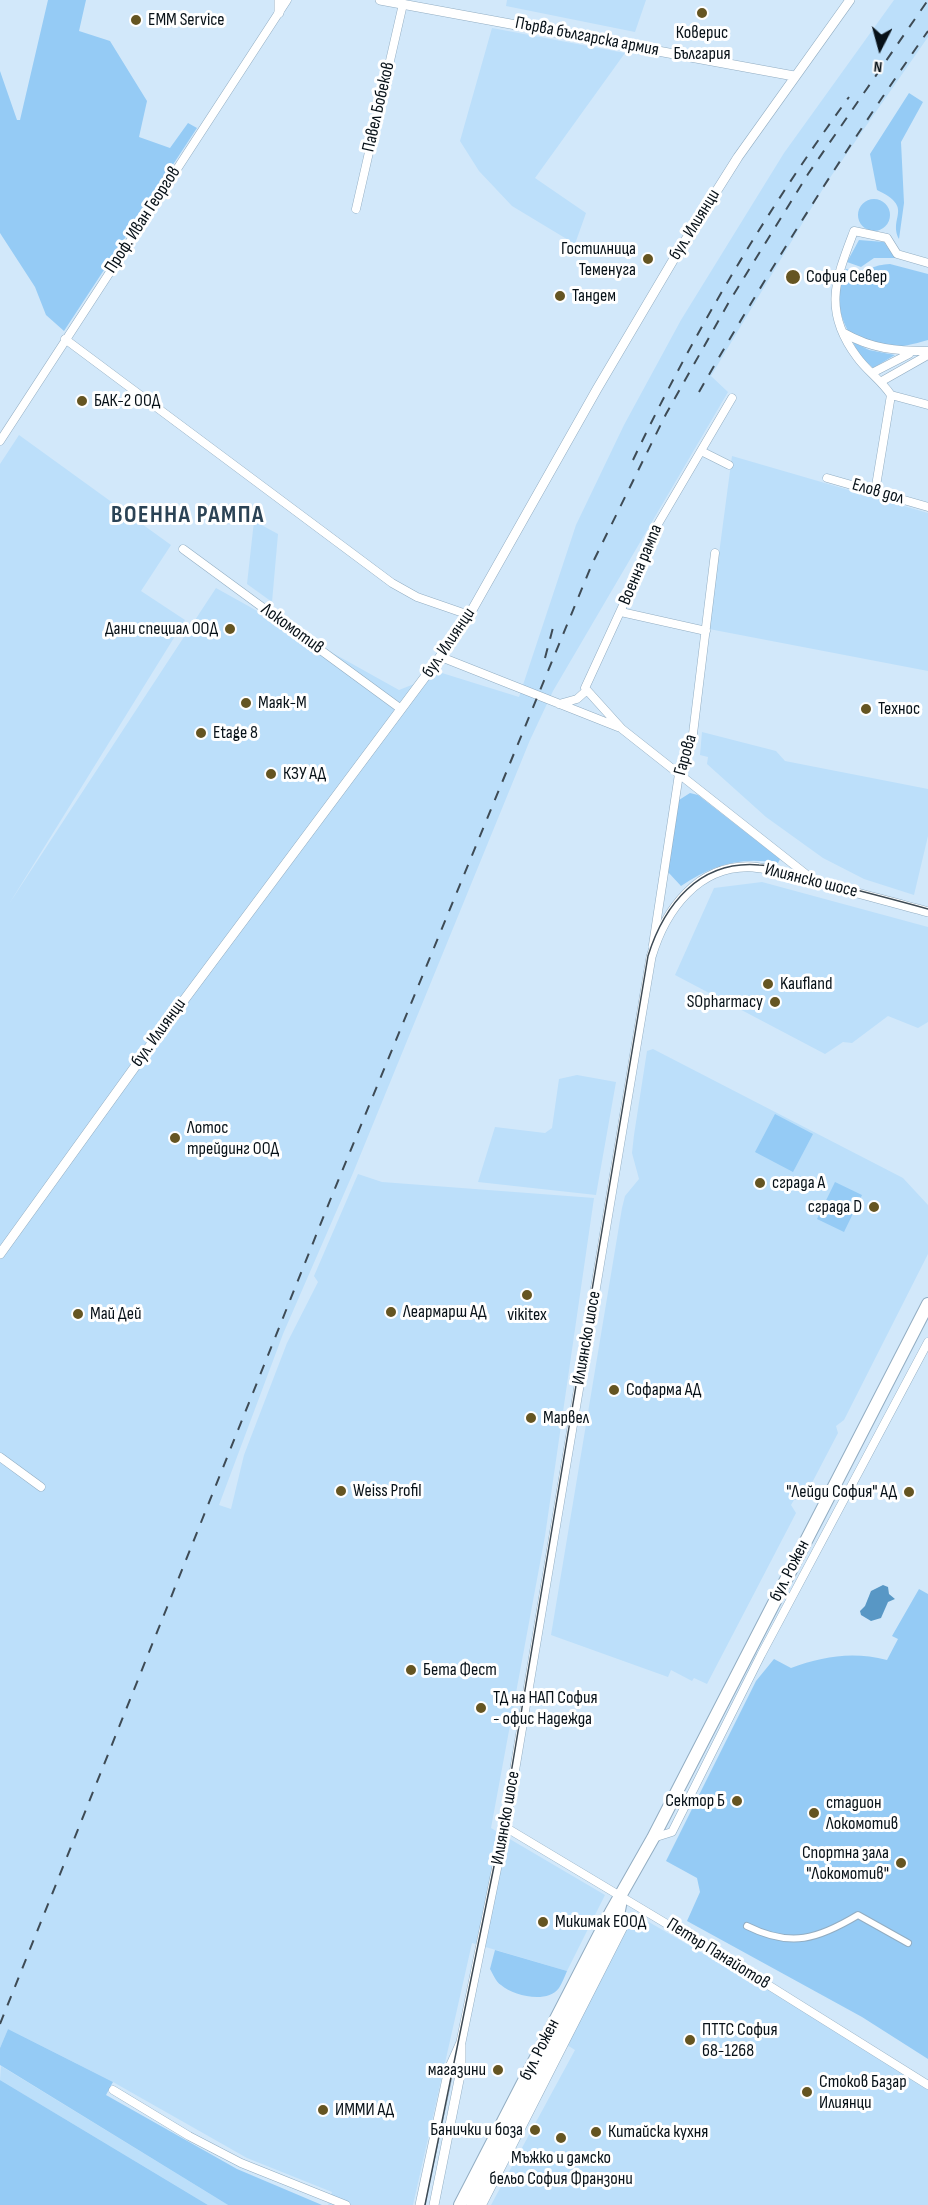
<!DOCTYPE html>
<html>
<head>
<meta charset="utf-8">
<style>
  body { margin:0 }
  #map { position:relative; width:928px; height:2205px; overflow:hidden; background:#d2e8fa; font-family:"Sofia Sans Condensed",sans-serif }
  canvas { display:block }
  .north { position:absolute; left:850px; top:18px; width:60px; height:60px; -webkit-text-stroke:4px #fff; paint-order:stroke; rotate:186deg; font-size:16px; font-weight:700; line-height:24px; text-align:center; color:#071118 }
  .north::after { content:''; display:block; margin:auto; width:21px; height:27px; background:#071118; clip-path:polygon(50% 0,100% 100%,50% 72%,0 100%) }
</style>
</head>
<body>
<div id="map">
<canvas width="928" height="2205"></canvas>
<div class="north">N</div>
</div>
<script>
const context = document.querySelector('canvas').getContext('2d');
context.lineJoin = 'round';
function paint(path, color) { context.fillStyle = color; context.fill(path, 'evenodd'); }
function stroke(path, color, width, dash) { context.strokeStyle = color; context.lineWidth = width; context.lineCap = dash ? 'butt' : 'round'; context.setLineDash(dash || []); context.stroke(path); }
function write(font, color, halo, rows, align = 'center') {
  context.font = font + ' "Sofia Sans Condensed",sans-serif'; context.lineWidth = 6; context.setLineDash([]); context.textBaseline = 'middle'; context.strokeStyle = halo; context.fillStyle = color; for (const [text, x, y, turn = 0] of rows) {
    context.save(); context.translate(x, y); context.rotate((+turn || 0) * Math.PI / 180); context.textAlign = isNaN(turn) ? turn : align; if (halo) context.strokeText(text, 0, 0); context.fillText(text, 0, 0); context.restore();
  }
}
const built = new Path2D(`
  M 507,0 L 646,0 L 635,32 L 506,6 Z
  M 894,0 L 928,0 L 928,37 L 827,182 L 711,376 L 728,392 L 553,691 L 530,740 L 353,1173 L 283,1334 L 219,1505 L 231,1509 L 244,1455 L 287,1343 L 318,1282 L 314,1276 L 358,1174 L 382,1182 L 594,1198 L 545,1536 L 491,1828 L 605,1895 L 567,1971 L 472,1943 L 413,2205 L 328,2205 L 332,2192 L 247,2158 L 113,2082 L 8,2029 L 0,2048 L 0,464 L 19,435 L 171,545 L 141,591 L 185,620 L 9,904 L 216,588 L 399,690 L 442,673 L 519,697 L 576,525 L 624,425 L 681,320 L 784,153 Z
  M 492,28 L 625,53 L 535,178 L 586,213 L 575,244 L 512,206 L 479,171 L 460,141 Z
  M 732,456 L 928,513 L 928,671 L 709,629 Z
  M 254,521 L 278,534 L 272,602 L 247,584 Z
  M 702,732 L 776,751 L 785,761 L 928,789 L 928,836 L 914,895 L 864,879 L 823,858 L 766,817 L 707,764 L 708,757 L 700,755 Z
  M 762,882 L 928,927 L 928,1022 L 918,1028 L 888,1016 L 852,1043 L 843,1042 L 825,1054 L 675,975 L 714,888 Z
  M 653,1049 L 903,1178 L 928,1205 L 928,1254 L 844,1420 L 836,1426 L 838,1433 L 803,1500 L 794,1500 L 791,1505 L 796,1513 L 707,1684 L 694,1678 L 692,1681 L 671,1670 L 668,1677 L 551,1635 L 622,1208 L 625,1196 L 639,1179 L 632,1153 L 634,1135 L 647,1051 Z
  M 577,1075 L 616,1082 L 596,1195 L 478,1182 L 495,1127 L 545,1133 L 552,1128 L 559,1079 Z
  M 635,1914 L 754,1983 L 757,1978 L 928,2085 L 928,2205 L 491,2205 L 575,2050 L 567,2045 Z
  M 1,2066 L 228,2205 L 208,2205 L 0,2080 Z`);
const green = new Path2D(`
  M 48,0 L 86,0 L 79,31 L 110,41 L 147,101 L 139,137 L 170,148 L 188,123 L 197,128 L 64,331 L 46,315 L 35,287 L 0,233 L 0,71 L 17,120 L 20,120 Z
  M 909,93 L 923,102 L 901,142 L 904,203 L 899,239 C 888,217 915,208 877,190 L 870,154 Z
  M858 215a16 16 0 1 1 32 0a16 16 0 1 1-32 0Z
  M 859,240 L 884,242 L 895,258 L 874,258 L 861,267 L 847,262 Z
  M 890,264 L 928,274 L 928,340 C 890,351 885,348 849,333 C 839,314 832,288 846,269 C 869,274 869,265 890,264 Z
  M 853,342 L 869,350 L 895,355 L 873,368 L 859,355 Z
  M 690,793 L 698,795 L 780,859 L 778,863 C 740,856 712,865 681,886 L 668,872 L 679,800 Z
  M 775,1114 L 813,1134 L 793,1172 L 755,1152 Z
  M 835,1182 L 862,1195 L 844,1232 L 817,1219 Z
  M 919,1589 L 928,1594 L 928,2059 L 862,2017 L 687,1921 L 700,1892 L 697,1878 L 666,1861 L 756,1681 L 774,1659 L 791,1668 C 823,1656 853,1651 887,1660 L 898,1639 L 892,1636 Z
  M 495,1950 L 567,1971 C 565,1976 562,1983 559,1988 C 547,2004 514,1996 501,1985 C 496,1982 493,1974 490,1969 Z
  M 8,2029 L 113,2082 L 106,2095 L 237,2169 L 322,2205 L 228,2205 L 0,2065 L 0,2048 Z
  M 0,2080 L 208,2205 L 0,2205 Z`);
const water = new Path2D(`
  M 883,1585 L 888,1587 L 889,1594 L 895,1599 L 888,1602 L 881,1618 L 871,1621 L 861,1615 L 860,1611 L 865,1606 L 871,1591 Z`);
const pedestrian = new Path2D(`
  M 747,1926 C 791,1948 818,1939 858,1915 L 908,1943`);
const minor = new Path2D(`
  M 356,209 L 403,4
  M 928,263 L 897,254 L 887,238 L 854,231 C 836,279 822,310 857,357 C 867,371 881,380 891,395 L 928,405
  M 844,333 C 872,349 896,351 928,351
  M 65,339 L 392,583 L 417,597 L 469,615
  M 872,373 L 909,354
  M 882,381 L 928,355
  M 732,398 L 655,529 L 643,562 L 585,688 L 622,729 L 812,879
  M 0,441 L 287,0
  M 701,451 L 729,465
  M 827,478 L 928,507
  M 875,492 L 891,395
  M 183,549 L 401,709
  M 621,612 L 706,631
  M 441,657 L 618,727
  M 559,704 L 577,699 L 586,691
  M 653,945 L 679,774 L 692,742 L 715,553
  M 0,1457 L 41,1487
  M 505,1827 L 757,1978 L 928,2085
  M 653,1838 L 672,1832 L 761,1655 L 928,1342
  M 113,2090 L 189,2136 L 241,2163 L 346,2205
  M 482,2205 L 624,1926`);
const tertiary = new Path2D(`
  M 380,0 L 794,76
  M 279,13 L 279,0
  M 0,1254 L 155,1039 L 463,626 L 597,389 L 675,257 L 738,157 L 850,0
  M 420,2205 L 449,2069 L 461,2042 L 505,1827 L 651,957 C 665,910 698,864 753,867 C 776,869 799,878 821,883 C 856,893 892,902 928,912
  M 434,2205 L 461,2070 L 461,2045`);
const primary = new Path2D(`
  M 460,2205 L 611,1912 L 653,1838 L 928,1304
  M 473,2205 L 617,1921 L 621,1900`);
const tram = new Path2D(`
  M 425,2205 L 502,1827 L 648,956 C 664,905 699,860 759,865 C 779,866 801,875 821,881 C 857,890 892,899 928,909`);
const rail = new Path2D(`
  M 699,392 C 770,268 846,148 928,31
  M 633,460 C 694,332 766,211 849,97
  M 545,658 L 555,620
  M 0,2024 L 331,1198 L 592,564 L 666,414 L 729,302 L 808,174 L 928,0`);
const markers = [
  [702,13,6,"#655522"],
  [136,20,6,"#655522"],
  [648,259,6,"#655522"],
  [793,277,8,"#655522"],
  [560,296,6,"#655522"],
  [82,401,6,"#655522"],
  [230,629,6,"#655522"],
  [246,703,6,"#655522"],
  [866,709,6,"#655522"],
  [201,733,6,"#655522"],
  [271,774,6,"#655522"],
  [768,984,6,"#655522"],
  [775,1002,6,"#655522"],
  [175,1138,6,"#655522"],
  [760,1183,6,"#655522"],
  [874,1207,6,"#655522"],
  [527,1295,6,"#655522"],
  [391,1312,6,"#655522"],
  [78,1314,6,"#655522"],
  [614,1390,6,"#655522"],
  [531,1418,6,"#655522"],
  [341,1491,6,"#655522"],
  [909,1492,6,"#655522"],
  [411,1670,6,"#655522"],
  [481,1708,6,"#655522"],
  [737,1801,6,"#655522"],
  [814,1813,6,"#655522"],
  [901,1863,6,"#655522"],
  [543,1922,6,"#655522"],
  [690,2040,6,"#655522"],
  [498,2070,6,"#655522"],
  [807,2092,6,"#655522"],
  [323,2110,6,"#655522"],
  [535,2130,6,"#655522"],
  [596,2132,6,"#655522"],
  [561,2138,6,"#655522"]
];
const poiNames = [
  ["EMM Service",148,20],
  ["Коверис",702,33,"center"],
  ["България",702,54,"center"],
  ["Гостилница",636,249,"right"],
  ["Теменуга",636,270,"right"],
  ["София Север",806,277],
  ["Тандем",572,296],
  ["БАК-2 ООД",94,401],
  ["Дани специал ООД",218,629,"right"],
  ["Маяк-М",258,703],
  ["Технос",878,709],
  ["Etage 8",213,733],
  ["КЗУ АД",283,774],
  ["Kaufland",780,984],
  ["SOpharmacy",763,1002,"right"],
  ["Лотос",187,1128],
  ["трейдинг ООД",187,1149],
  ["сграда А",772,1183],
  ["сграда D",862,1207,"right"],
  ["Леармарш АД",403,1312],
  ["Май Дей",90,1314],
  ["vikitex",527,1315,"center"],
  ["Софарма АД",626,1390],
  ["Марвел",543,1418],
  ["Weiss Profil",353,1491],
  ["\"Лейди София\" АД",897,1492,"right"],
  ["Бета Фест",423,1670],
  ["ТД на НАП София",493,1698],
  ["- офис Надежда",493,1719],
  ["Сектор Б",725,1801,"right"],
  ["стадион",826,1803],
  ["Локомотив",826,1824],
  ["Спортна зала",889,1853,"right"],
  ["\"Локомотив\"",889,1874,"right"],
  ["Микимак ЕООД",555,1922],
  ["ПТТС София",702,2030],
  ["68-1268",702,2051],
  ["магазини",486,2070,"right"],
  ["Стоков Базар",819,2082],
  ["Илиянци",819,2103],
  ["ИММИ АД",335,2110],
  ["Банички и боза",523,2130,"right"],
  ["Китайска кухня",608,2132],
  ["Мъжко и дамско",561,2158,"center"],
  ["бельо София Франзони",561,2179,"center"]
];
const streetNames = [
  ["Първа българска армия",587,37,11],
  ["Павел Бобеков",379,107,-77],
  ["Проф. Иван Георгов",143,220,-57],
  ["бул. Илиянци",695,225,-58],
  ["Елов дол",878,492,16],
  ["Военна рампа",641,565,-67],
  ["Локомотив",292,629,36],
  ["бул. Илиянци",449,643,-56],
  ["Гарова",686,755,-74],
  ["Илиянско шосе",811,881,14],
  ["бул. Илиянци",159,1033,-54],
  ["Илиянско шосе",587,1338,-80],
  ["бул. Рожен",790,1571,-63],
  ["Илиянско шосе",506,1818,-80],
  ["Петър Панайотов",718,1954,32],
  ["бул. Рожен",540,2050,-63]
];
const districtNames = [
  ["ВОЕННА РАМПА",188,516]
];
paint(built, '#bcdffa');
paint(green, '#95cbf5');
paint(water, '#5897c5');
stroke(pedestrian, '#92adc2', 8);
stroke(minor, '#92adc2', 9);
stroke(tertiary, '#92adc2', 10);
stroke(primary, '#92adc2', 14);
stroke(pedestrian, '#fff', 6);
stroke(minor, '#fff', 8);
stroke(tertiary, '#fff', 9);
stroke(primary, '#fff', 12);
stroke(tram, '#3e4b55', 1.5);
stroke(rail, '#3e4b55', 2, [10, 10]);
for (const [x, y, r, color] of markers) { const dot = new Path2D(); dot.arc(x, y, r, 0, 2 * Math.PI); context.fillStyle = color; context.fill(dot); stroke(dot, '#fff', 2); }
write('18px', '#071118', '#fff', poiNames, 'left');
write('18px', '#071118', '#fff', streetNames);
context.letterSpacing = '1.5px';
write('bold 24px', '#2b4355', '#fff', districtNames);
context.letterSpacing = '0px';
</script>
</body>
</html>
